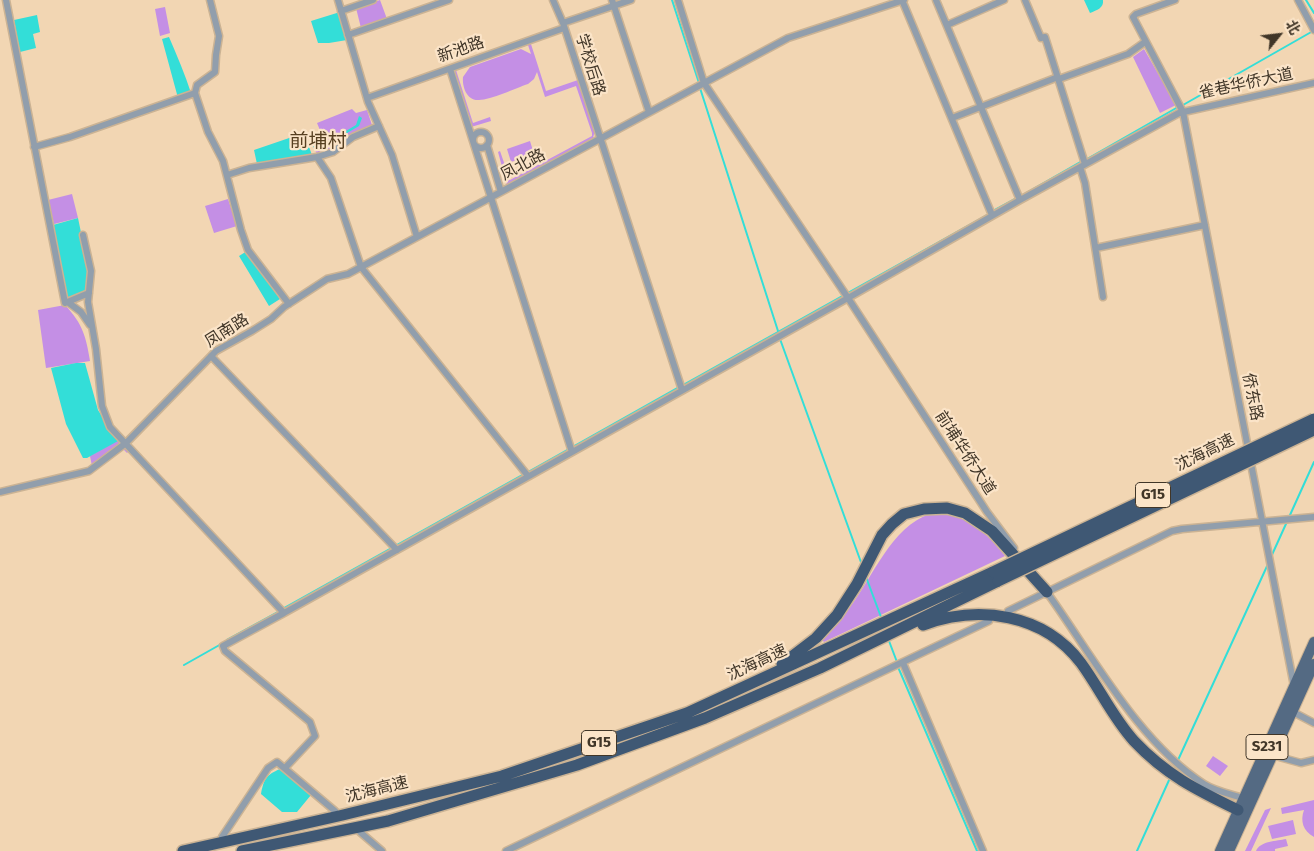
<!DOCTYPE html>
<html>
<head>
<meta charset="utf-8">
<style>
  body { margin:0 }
  #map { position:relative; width:1314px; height:851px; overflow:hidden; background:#f2d6b3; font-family:"Fira Sans","Noto Sans SC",sans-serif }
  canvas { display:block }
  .north { position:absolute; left:1254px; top:10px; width:50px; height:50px; -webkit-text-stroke:4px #fbe4c8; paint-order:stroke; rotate:61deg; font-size:14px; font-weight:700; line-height:20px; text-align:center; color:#413628 }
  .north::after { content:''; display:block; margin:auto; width:18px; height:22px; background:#413628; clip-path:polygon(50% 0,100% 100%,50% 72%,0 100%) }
</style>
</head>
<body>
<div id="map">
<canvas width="1314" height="851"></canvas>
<div class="north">北</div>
</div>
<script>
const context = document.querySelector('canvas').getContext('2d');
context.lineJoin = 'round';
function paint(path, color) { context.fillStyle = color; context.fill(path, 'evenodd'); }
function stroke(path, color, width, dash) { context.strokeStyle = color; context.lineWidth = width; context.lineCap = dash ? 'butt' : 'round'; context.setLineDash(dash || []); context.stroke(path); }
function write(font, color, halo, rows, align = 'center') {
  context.font = font + ' "Fira Sans","Noto Sans SC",sans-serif'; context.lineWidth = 4.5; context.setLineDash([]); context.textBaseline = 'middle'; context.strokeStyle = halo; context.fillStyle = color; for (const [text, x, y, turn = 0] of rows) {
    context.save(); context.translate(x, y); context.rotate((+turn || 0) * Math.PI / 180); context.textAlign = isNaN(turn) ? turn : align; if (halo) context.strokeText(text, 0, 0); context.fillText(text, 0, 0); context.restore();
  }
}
const green = new Path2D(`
  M 380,0 L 387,19 L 361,28 L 356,8 Z
  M 165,7 L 170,33 L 160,36 L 155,9 Z
  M 530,41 L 546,91 L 578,80 L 595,130 L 593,138 L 507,185 L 498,152 L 500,151 L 510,180 L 592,136 L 592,133 L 576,86 L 545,97 L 537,72 L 534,79 L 528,84 C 516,88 491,100 479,100 C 467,101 462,87 463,77 L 470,67 L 521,49 L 531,54 L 528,45 L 456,70 L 473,123 L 490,117 L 491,121 L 471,127 L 452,68 Z
  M 1144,49 L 1176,105 L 1160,113 L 1133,57 Z
  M 352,109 L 356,113 L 367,110 L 372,125 C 353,134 337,147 318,156 L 312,144 L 324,140 L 317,123 Z
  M 530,141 L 534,154 L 511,162 L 507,149 Z
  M 72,194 L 78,218 L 54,224 L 48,200 Z
  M 228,199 L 237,226 L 214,233 L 205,206 Z
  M 65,305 C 83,324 86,337 90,361 L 46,368 L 38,310 Z
  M 120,439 L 131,449 L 127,453 L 119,445 L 92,466 L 90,456 Z
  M 945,511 C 975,524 985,530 1005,556 L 824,642 L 820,638 C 831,629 842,618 850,607 C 873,577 891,527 930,514 C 934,512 940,512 945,511 Z
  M 1213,756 L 1228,766 L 1220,776 L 1206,766 Z
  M 1314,800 L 1314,837 C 1303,831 1300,821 1304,810 L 1282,814 L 1281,808 Z
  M 1271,808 L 1251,851 L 1245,851 L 1265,810 Z
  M 1293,820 L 1296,834 L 1272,839 L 1268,826 Z
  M 1286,839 L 1288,846 L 1275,849 L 1275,851 L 1256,851 C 1260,841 1277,841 1286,839 Z`);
const water = new Path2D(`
  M 1084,0 L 1103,0 C 1104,8 1097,10 1090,13 Z
  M 340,12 L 347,40 L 329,43 L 318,43 L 311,21 Z
  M 37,15 L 40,32 L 33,34 L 36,48 L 20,52 L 14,20 Z
  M 169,37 C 177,56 185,74 191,93 L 178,98 L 162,39 Z
  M 359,116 L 362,118 L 359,126 L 332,142 L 315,150 L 312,144 L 324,140 L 329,141 L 356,125 Z
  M 295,136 L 305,136 L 312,155 L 257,164 L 254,150 Z
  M 78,218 L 89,271 L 87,291 L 71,299 L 67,296 L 53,225 Z
  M 247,251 L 280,299 L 269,306 L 239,256 Z
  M 76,363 L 85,363 L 98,410 L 118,441 L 87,458 L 83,458 L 66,424 L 51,368 Z
  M 280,769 L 311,795 L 297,812 L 282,812 L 261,794 C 264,779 266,775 280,769 Z`);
const stream = new Path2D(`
  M 672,0 L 699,83
  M 1306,0 L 1314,13
  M 700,88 L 778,331
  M 1183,105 L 1313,31
  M 1087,159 L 1178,107
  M 1021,196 L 1082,161
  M 993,211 L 1017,198
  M 780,339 L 862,565
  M 683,385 L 989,214
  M 528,472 L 679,387
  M 1271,557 L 1314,462
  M 866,577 L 881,617
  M 284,608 L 524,474
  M 885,629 L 885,630
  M 227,640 L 280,611
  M 889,641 L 897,662
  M 184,665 L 223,643
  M 898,667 L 977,851
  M 1173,771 L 1268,564
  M 1137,851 L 1170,778`);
const minor = new Path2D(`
  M 6,0 L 65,303 L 89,293
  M 338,0 L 368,102 L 392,155 L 417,237
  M 553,0 L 563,23 L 682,390
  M 612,0 L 649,112
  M 678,0 L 704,83 L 848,298 L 987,512 L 1014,548
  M 902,0 L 992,215
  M 936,0 L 1020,200
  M 1025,0 L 1041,38 L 1045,37 L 1085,164
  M 1175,0 L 1136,14 L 1133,17 L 1183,112 L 1294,686
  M 1298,0 L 1314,30
  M 341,11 L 373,0
  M 563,23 L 631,0
  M 947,25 L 1004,0
  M 348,35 L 449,0
  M 450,69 L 572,452
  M 1059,79 L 1128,54 L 1145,42
  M 195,93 L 197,85 L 215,72 L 216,55 L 219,36 L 210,0
  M 367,98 L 564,28
  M 952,118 L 1058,77
  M473 140a8 8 0 1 1 16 0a8 8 0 1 1-16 0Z
  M 487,145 L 501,192
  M 34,147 L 70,137 L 195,93 L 208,132 L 223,161 L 241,230 L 248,250 L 289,304
  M 317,157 L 331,178 L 361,267 L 528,476
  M 1080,167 L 1085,183 L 1103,297
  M 227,175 L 249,168 L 317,157 L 333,152 L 353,137 L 379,126
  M 83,235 L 91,271 L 88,302 L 96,349 L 102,406 L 110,427 L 284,613 L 848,298 L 1020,200 L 1179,113 L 1314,83
  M 1096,248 L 1205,225
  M 69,303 L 81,312 L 90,325
  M 211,356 L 397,550
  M 0,492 L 89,471 L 126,443 L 216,351 L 252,331 L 271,319 L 284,307 L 327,279 L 348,274 L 788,38 L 904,0
  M 1046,591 C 1091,653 1138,742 1204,784 C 1215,791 1230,794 1243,798
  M 1008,611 L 1172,531 L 1182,529 L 1314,517
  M 284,613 L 223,646 L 225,651 L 310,722 L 315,736 L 285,768
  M 903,663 L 983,851
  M 1293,712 L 1314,723
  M 1272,755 L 1301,763 L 1314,760
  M 360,832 L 382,851
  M 222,837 L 268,768 L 277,762 L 335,811
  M 506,851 L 989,621`);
const primary = new Path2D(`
  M 1220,851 L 1314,642
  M 1229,851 L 1314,664`);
const motorway = new Path2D(`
  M 923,625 C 979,604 1044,614 1081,663 C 1100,689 1113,718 1134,741 C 1166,775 1197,790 1238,810
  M 782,664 L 816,638 L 837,615 L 857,584 L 882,535 L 892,524 L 904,514 L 924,509 L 947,508 L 965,513 L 992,531 L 1047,592
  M 183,851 L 343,815 L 502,776 L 687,713 L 993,572
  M 242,851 L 388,821 L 577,765 L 705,718 L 820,668 L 998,581`);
const motorwayBridge = new Path2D(`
  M 993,572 L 1314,419
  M 998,581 L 1314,430`);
const shields = [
  [1153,495,35],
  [599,743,35],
  [1267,747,42]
];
const shieldNames = [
  ["G15",1153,495],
  ["G15",599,743],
  ["S231",1267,747]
];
const streetNames = [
  ["新池路",461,50,-19],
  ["学校后路",590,65,73],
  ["雀巷华侨大道",1246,84,-12],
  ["凤北路",523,165,-28],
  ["凤南路",227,331,-32],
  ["侨东路",1252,397,79],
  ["前埔华侨大道",965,453,57],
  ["沈海高速",1205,453,-26],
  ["沈海高速",757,663,-25],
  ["沈海高速",377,790,-14]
];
const quarterNames = [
  ["前埔村",318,142]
];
paint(green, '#c48fe5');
paint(water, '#33ded8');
stroke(stream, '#33ded8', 2);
stroke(minor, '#cbb394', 9);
stroke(primary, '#cbb394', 12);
stroke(motorway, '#cbb394', 14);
stroke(minor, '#919eac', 6);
stroke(primary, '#546a83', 10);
stroke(motorway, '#3f5874', 11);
stroke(motorwayBridge, '#cbb394', 14, []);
stroke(motorwayBridge, '#3f5874', 11);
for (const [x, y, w] of shields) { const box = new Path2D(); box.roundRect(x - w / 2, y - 12.5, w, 25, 4); context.fillStyle = '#fbe4c8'; context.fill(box); stroke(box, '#413628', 1); }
write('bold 15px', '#413628', null, shieldNames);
write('16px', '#413628', '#fbe4c8', streetNames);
write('19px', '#573f21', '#fbe4c8', quarterNames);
</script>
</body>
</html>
